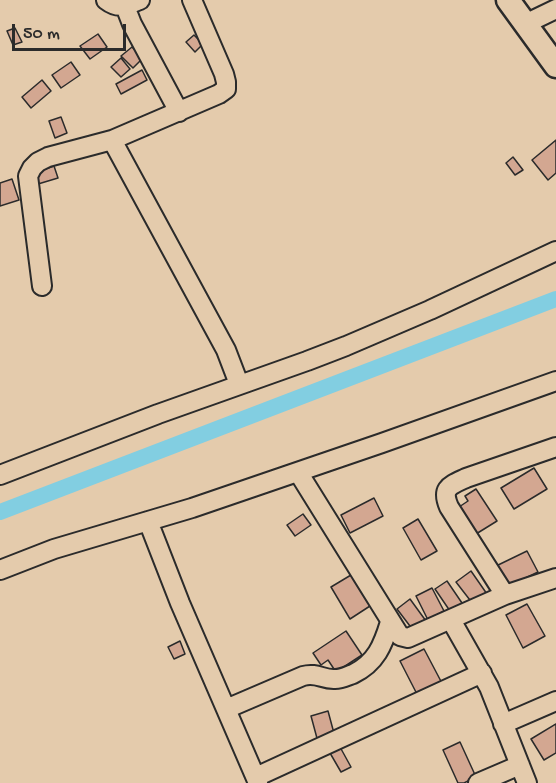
<!DOCTYPE html>
<html>
<head>
<meta charset="utf-8">
<style>
  body { margin:0 }
  #map { position:relative; width:556px; height:783px; overflow:hidden; background:#e4cbac; font-family:"Gochi Hand",sans-serif }
  canvas { display:block }
  .scale { position:absolute; left:12px; top:24px; width:114px; height:27px; box-sizing:border-box; border:3px solid #2b2b2b; border-top:0; padding-left:8px; font-size:18px; line-height:21px; white-space:nowrap; color:#2b2b2b; -webkit-text-stroke:4px #e4cbac; paint-order:stroke }
</style>
</head>
<body>
<div id="map">
<canvas width="556" height="783"></canvas>
<div class="scale">50 m</div>
</div>
<script>
const context = document.querySelector('canvas').getContext('2d');
context.lineJoin = 'round';
function stroke(path, color, width, dash) { context.strokeStyle = color; context.lineWidth = width; context.lineCap = dash ? 'butt' : 'round'; context.setLineDash(dash || []); context.stroke(path); }
function paint(path, color) { context.fillStyle = color; context.fill(path, 'evenodd'); }
const canal = new Path2D(`
  M 0,512 L 556,299`);
const building = new Path2D(`
  M 15,28 L 22,42 L 13,45 L 7,31 Z
  M 98,34 L 107,47 L 90,59 L 80,46 Z
  M 194,35 L 203,44 L 195,52 L 186,42 Z
  M 132,47 L 143,58 L 133,68 L 121,56 Z
  M 121,58 L 130,69 L 121,77 L 111,67 Z
  M 71,62 L 80,75 L 61,88 L 52,75 Z
  M 142,70 L 147,80 L 121,94 L 116,84 Z
  M 42,80 L 51,91 L 31,108 L 22,97 Z
  M 61,117 L 67,133 L 55,138 L 49,121 Z
  M 556,140 L 556,173 L 548,180 L 532,160 Z
  M 513,157 L 523,170 L 515,175 L 506,163 Z
  M 54,166 L 58,178 L 38,184 L 34,173 Z
  M 12,179 L 19,200 L 0,206 L 0,183 Z
  M 534,468 L 547,489 L 514,509 L 501,488 Z
  M 476,489 L 497,521 L 476,534 L 459,507 L 468,501 L 465,496 Z
  M 374,498 L 383,516 L 350,533 L 341,515 Z
  M 303,514 L 311,525 L 295,536 L 287,525 Z
  M 418,519 L 437,551 L 421,560 L 403,528 Z
  M 527,551 L 538,572 L 505,588 L 494,567 Z
  M 471,571 L 487,594 L 473,604 L 456,582 Z
  M 351,575 L 370,606 L 350,619 L 331,587 Z
  M 447,581 L 462,603 L 450,611 L 435,589 Z
  M 432,588 L 444,611 L 428,620 L 416,596 Z
  M 410,599 L 426,621 L 413,630 L 397,609 Z
  M 527,604 L 545,636 L 523,648 L 506,615 Z
  M 346,631 L 362,655 L 336,672 L 328,660 L 321,665 L 313,653 Z
  M 180,641 L 185,654 L 174,659 L 168,647 Z
  M 424,649 L 444,687 L 420,700 L 400,661 Z
  M 328,711 L 335,737 L 318,742 L 311,716 Z
  M 556,724 L 556,753 L 544,760 L 531,739 Z
  M 460,742 L 476,777 L 464,783 L 458,783 L 443,750 Z
  M 340,747 L 351,767 L 341,772 L 330,753 Z`);
const minor = new Path2D(`
  M 106,0 C 119,10 126,5 140,0
  M 125,6 L 132,24 L 179,112
  M 525,24 L 556,9
  M 112,140 L 226,350 L 239,384
  M 42,286 L 28,176 L 32,168 L 38,162 L 48,157 L 112,140 L 219,94 L 226,89 L 226,82 L 224,74 L 192,0
  M 298,472 L 400,636 L 408,638 L 505,595 L 556,578
  M 0,475 L 158,414 L 307,361 L 346,346 L 430,310 L 556,251
  M 148,521 L 180,603 L 258,783
  M 0,570 L 54,549 L 192,508 L 382,443 L 556,381
  M 505,595 L 449,507 C 441,488 449,486 466,478 L 556,447
  M 451,620 L 489,687 L 527,783
  M 226,709 L 303,676 C 317,672 323,680 335,679 C 342,679 347,676 353,674 C 376,663 383,645 390,622
  M 503,724 L 556,701
  M 256,777 L 482,673
  M 478,783 L 520,765`);
const major = new Path2D(`
  M 508,0 L 556,66`);
stroke(canal, '#82cee1', 16);
paint(building, '#d3a791');
stroke(building, '#2b2b2b', 1.5);
stroke(minor, '#2b2b2b', 22);
stroke(major, '#2b2b2b', 27);
stroke(minor, '#e4cbac', 18);
stroke(major, '#e4cbac', 22);
</script>
</body>
</html>
